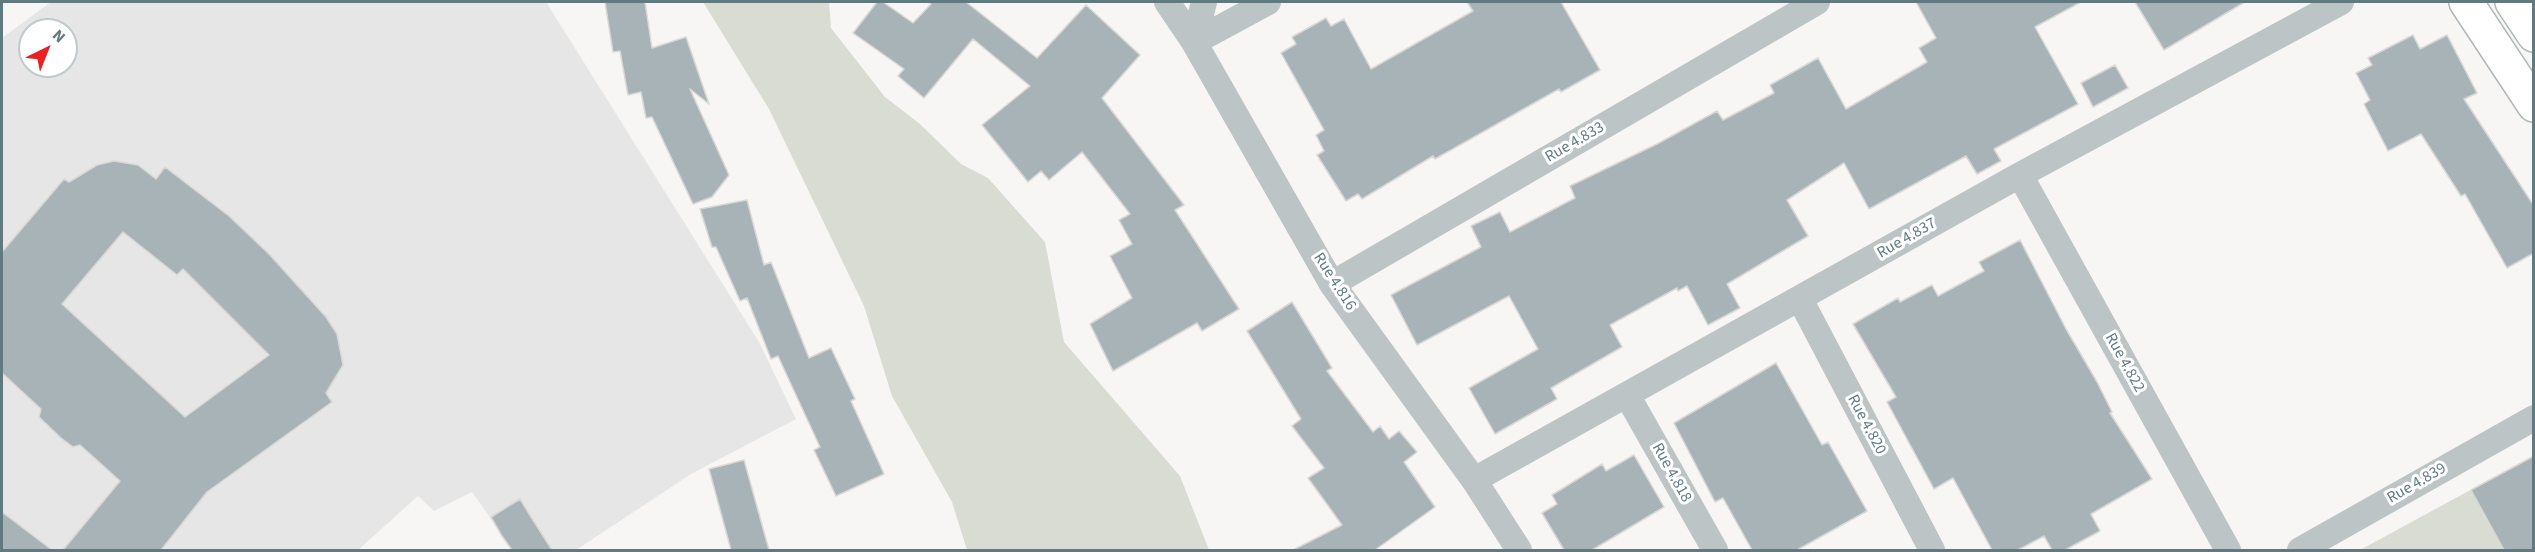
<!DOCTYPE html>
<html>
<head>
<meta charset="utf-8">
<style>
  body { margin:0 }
  #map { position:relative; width:2535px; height:552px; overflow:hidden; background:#f7f6f4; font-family:"Source Sans 3",sans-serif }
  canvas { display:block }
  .frame { position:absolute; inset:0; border:3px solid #617a80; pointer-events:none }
  .north { position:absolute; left:18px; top:18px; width:60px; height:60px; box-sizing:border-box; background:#fff; border:2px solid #c0cacc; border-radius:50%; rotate:43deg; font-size:16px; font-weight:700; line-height:24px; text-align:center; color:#617a80 }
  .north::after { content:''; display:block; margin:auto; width:21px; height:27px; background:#e92223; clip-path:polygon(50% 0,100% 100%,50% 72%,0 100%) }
</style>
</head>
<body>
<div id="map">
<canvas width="2535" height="552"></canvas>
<div class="frame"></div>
<div class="north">N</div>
</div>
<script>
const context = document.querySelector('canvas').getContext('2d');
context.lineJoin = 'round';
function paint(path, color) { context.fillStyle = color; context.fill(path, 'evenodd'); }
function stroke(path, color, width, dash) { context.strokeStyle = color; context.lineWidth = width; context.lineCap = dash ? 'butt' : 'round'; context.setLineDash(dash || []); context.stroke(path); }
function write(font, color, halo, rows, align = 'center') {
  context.font = font + ' "Source Sans 3",sans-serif'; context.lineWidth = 6; context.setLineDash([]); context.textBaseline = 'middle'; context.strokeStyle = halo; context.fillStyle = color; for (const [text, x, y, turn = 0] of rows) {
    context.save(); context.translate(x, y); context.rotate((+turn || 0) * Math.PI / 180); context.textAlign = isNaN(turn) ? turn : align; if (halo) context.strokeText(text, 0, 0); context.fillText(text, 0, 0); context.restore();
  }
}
const built = new Path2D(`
  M 51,2 L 546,2 L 759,342 L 796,419 L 691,474 L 576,550 L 513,550 L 472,492 L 434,511 L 418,496 L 358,550 L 2,550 L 2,38 ZM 30,30 L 66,30 L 66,66 L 30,66 Z`);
const green = new Path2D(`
  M 703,2 L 829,2 L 831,28 L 885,97 L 920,124 L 961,164 L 988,178 L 1045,242 L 1064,342 L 1180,476 L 1209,550 L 967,550 L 952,502 L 892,396 L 864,306 L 769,109 Z
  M 2533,456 L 2533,550 L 2360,550 Z`);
const building = new Path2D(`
  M 605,2 L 645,2 L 652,48 L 686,37 L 709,104 L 690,89 L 729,175 L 712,197 L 693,204 L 652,117 L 646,118 L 641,92 L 628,95 L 620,51 L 613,52 Z
  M 877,2 L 883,2 L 913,23 L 931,4 L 928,2 L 966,2 L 1037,58 L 1086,5 L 1140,55 L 1102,98 L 1184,205 L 1175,210 L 1239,309 L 1202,331 L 1197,323 L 1113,371 L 1090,324 L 1132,298 L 1110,256 L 1132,244 L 1119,220 L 1130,214 L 1082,152 L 1049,180 L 1041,171 L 1028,182 L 982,125 L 1030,86 L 973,39 L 924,98 L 898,76 L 904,69 L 853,33 Z
  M 1467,2 L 1561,2 L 1600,70 L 1561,92 L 1559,89 L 1435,159 L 1433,156 L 1362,199 L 1358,194 L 1346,201 L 1317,155 L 1324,151 L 1316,135 L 1324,130 L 1281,53 L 1296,44 L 1292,37 L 1326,18 L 1331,26 L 1344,19 L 1371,69 L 1473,11 Z
  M 1916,2 L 2081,2 L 2035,27 L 2078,104 L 1994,149 L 2001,161 L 1977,174 L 1966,156 L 1869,209 L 1844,163 L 1787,200 L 1808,236 L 1727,284 L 1740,308 L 1708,325 L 1687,286 L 1678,291 L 1677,288 L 1610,325 L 1622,347 L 1551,388 L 1557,399 L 1495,434 L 1469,388 L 1538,349 L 1509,296 L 1417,345 L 1391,295 L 1481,247 L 1471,226 L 1500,212 L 1510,232 L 1575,198 L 1570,186 L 1657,144 L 1717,111 L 1723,120 L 1774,93 L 1770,85 L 1818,58 L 1846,109 L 1927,62 L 1919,48 L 1936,38 Z
  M 2135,2 L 2245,2 L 2164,50 Z
  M 2413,35 L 2420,49 L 2447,35 L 2477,93 L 2464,99 L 2534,206 L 2534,253 L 2507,268 L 2465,194 L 2461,196 L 2421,134 L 2388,151 L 2364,104 L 2370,100 L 2356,73 L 2372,65 L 2368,58 Z
  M 2115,65 L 2128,88 L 2093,107 L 2081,83 Z
  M 114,161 L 138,165 L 156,179 L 165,167 L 229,216 L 269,254 L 326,317 L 337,334 L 343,365 L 326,393 L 332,402 L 207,492 L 161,550 L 63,550 L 120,481 L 80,445 L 73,447 L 61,438 L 39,417 L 41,409 L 2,373 L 2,252 L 64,179 L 69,182 L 97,165 ZM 123,232 L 177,275 L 183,269 L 269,355 L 185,417 L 62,304 Z
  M 747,200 L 764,265 L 771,262 L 809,358 L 831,348 L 855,399 L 851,401 L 884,474 L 836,496 L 814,450 L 820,447 L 778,356 L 771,359 L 747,298 L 740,301 L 716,247 L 712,247 L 700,209 Z
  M 2020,240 L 2066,329 L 2097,382 L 2112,412 L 2110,413 L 2152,479 L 2091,514 L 2100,531 L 2065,550 L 2052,550 L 2044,536 L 2018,550 L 1992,550 L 1953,478 L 1934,489 L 1887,402 L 1896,397 L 1853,324 L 1898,298 L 1900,302 L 1932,285 L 1938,296 L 1984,271 L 1979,262 Z
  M 1292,302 L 1332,368 L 1327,371 L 1373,432 L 1380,426 L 1389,439 L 1399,431 L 1417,452 L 1404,462 L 1435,507 L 1375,550 L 1293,550 L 1342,525 L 1308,478 L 1324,468 L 1292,426 L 1301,419 L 1247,331 Z
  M 1776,363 L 1822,445 L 1828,442 L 1867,511 L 1797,550 L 1752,550 L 1723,498 L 1715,502 L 1674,423 Z
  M 1634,455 L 1664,507 L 1592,550 L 1564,550 L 1542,513 L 1557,504 L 1552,495 L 1602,464 L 1606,471 Z
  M 2534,456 L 2534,550 L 2504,550 L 2471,490 Z
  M 744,460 L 769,550 L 731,550 L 709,469 Z
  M 520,499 L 531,517 L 552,550 L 512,550 L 502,536 L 491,517 Z
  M 2,512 L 52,550 L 2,550 Z`);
const street = new Path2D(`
  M 1167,2 L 1194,42 L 1332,284 L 1474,480 L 1519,550
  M 1194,42 L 1268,2
  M 1194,42 L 1204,2
  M 2020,175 L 2228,550
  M 1332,284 L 1817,2
  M 1800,299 L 1932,550
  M 1627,395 L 1715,550
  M 1474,480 L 2020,175 L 2341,2
  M 2300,550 L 2534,418`);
const primary = new Path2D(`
  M 2466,2 L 2534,105
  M 2512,2 L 2534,35`);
const streetNames = [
  ["Rue 4.833",1575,143,-30],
  ["Rue 4.837",1907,239,-30],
  ["Rue 4.816",1334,282,57],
  ["Rue 4.822",2124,363,61],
  ["Rue 4.820",1866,425,62],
  ["Rue 4.818",1671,473,61],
  ["Rue 4.839",2417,484,-30]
];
paint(built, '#e5e6e5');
paint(green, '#d8dcd3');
paint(building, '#a7b3b6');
stroke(building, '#d9d8d6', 1.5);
stroke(primary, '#b1b8ba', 36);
stroke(street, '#bdc4c6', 26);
stroke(primary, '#fff', 33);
write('16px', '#617a80', '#fff', streetNames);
</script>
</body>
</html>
